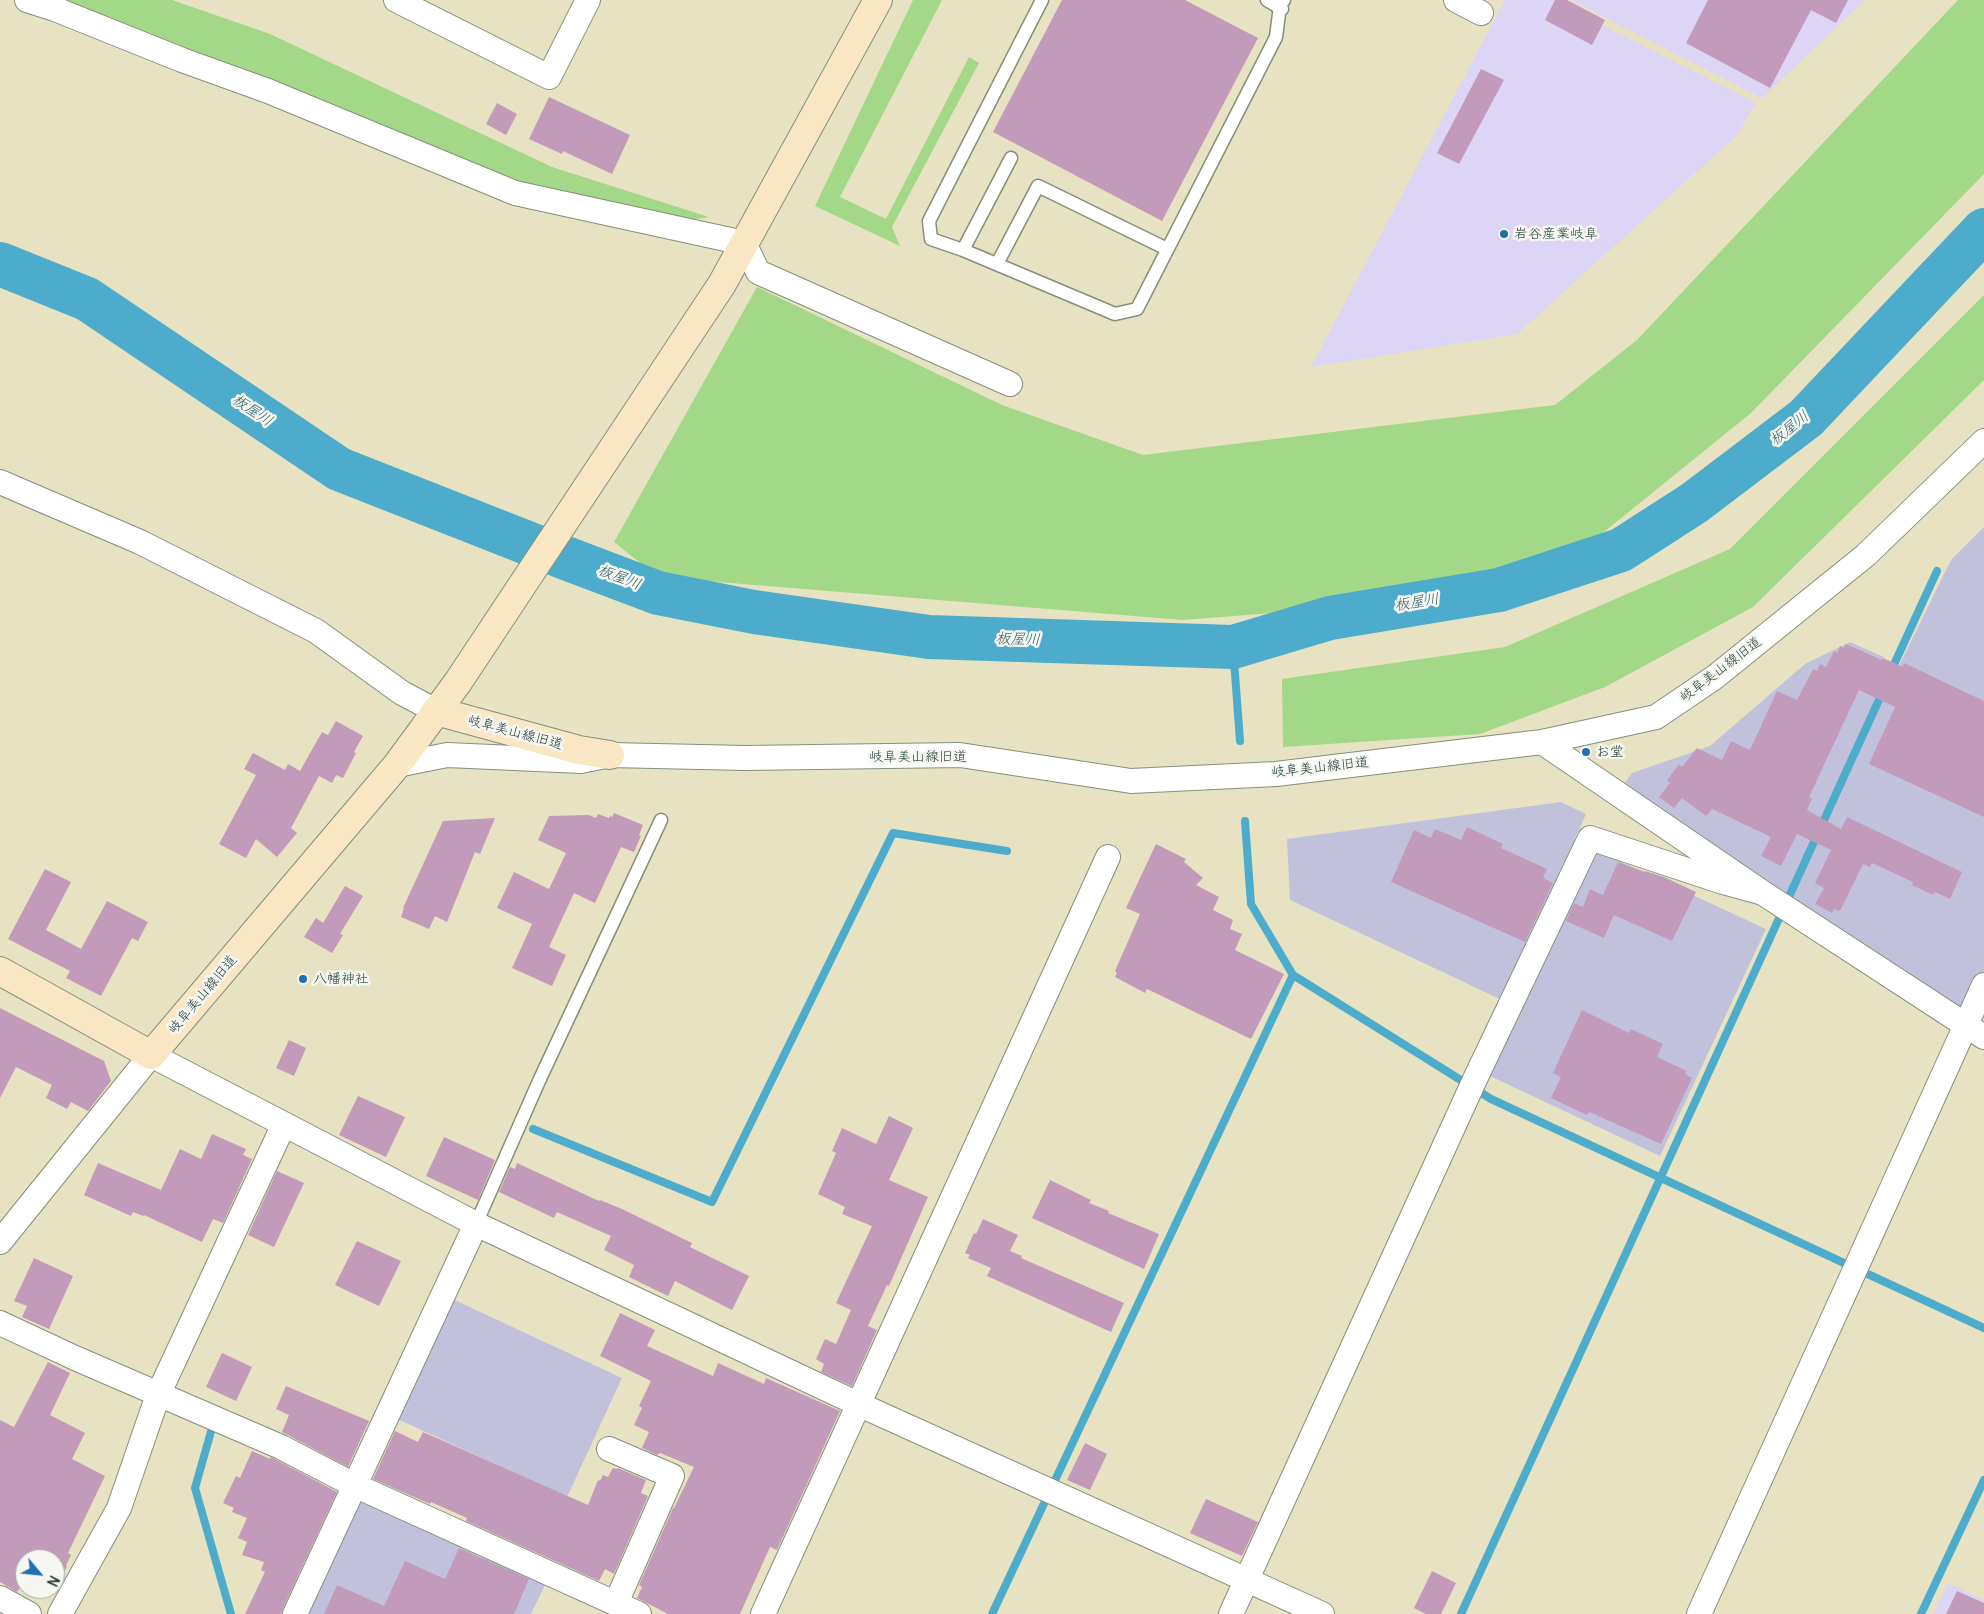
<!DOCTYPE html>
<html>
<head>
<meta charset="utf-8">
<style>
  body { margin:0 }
  #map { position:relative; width:1984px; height:1614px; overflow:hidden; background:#e7e2c1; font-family:Pangolin,sans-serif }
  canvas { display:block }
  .north { position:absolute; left:15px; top:1549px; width:50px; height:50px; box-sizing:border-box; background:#f6f6f2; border:1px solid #a0aca6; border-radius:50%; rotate:118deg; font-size:14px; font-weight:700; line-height:20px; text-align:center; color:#1f3d34 }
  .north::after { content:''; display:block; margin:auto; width:18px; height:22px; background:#1f6fb2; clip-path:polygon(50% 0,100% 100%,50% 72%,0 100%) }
</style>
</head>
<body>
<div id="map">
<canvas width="1984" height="1614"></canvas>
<div class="north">N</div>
</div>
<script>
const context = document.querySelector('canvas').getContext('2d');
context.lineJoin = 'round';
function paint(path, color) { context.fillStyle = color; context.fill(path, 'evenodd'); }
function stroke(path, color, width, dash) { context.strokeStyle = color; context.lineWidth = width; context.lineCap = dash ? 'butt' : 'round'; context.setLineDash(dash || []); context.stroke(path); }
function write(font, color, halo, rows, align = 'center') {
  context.font = font + ' Pangolin,"Klee One",sans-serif'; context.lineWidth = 5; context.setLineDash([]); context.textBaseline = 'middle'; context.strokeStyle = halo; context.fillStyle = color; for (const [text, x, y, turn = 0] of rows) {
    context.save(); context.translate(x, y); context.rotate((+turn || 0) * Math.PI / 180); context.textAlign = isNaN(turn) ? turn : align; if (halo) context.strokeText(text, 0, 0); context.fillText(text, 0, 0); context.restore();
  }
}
const built = new Path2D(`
  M 1505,0 L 1552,0 L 1756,103 L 1737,135 L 1517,334 L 1311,367 Z
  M 1571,0 L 1865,0 L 1762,98 Z
  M 1948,1583 L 1984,1600 L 1984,1614 L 1933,1614 Z`);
const industrial = new Path2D(`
  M 1984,527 L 1984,735 L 1888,688 L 1951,560 Z
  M 1850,642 L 1884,657 L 1871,687 L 1984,743 L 1984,971 L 1969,1003 L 1957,1008 L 1624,784 L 1632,773 L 1710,746 L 1805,664 Z
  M 1561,802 L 1586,814 L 1574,840 L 1766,929 L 1660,1156 L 1490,1076 L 1521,1009 L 1290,900 L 1287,839 Z
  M 446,1296 L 622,1378 L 567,1497 L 391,1416 Z
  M 359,1498 L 545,1585 L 531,1614 L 305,1614 Z`);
const green = new Path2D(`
  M 55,0 L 172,0 L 270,34 L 552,167 L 709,217 L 674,222 L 523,182 Z
  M 913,0 L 942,0 L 840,197 L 886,219 L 969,57 L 979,63 L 892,227 L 900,246 L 815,206 Z
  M 1958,0 L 1984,0 L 1984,174 L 1751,413 L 1599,536 L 1502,573 L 1285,612 L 1183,620 L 706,581 L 648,569 L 614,542 L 757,287 L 1002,405 L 1143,455 L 1555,405 L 1637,340 Z
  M 1984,295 L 1984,380 L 1753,607 L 1605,687 L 1480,734 L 1283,747 L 1282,679 L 1505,647 L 1730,549 Z`);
const stream = new Path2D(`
  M 1233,647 L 1240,741
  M 1891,671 L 1937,571
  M 1245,821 L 1251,904 L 1293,975 L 1491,1099 L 1984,1328
  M 533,1129 L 712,1202 L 893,833 L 1007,851
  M 214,1421 L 195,1488 L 231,1614
  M 992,1614 L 1293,975
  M 1461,1614 L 1883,691
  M 1921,1614 L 1984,1480`);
const river = new Path2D(`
  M 0,264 L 87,299 L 339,469 L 563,557 L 658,593 L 754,612 L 929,637 L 1233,647 L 1330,618 L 1499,590 L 1621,550 L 1694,503 L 1806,418 L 1984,230`);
const building = new Path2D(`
  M 1062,0 L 1185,0 L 1258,38 L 1162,221 L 993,132 Z
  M 1555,0 L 1567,0 L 1605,20 L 1592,45 L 1545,20 Z
  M 1708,0 L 1848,0 L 1836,23 L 1811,10 L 1770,88 L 1686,43 Z
  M 1481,69 L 1504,80 L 1459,164 L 1437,153 Z
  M 549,97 L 630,135 L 612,174 L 563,151 L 562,154 L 529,139 Z
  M 497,103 L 517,114 L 506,135 L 486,124 Z
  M 1846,644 L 1882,660 L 1883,658 L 1903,667 L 1904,663 L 1984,701 L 1984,817 L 1869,764 L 1895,707 L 1859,690 L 1809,797 L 1812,799 L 1807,810 L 1841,829 L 1847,817 L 1962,872 L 1950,899 L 1935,892 L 1933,895 L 1912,885 L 1913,882 L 1872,863 L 1870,867 L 1863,864 L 1840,911 L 1834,909 L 1832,913 L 1815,904 L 1824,888 L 1815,883 L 1831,850 L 1797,834 L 1781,866 L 1761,856 L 1771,837 L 1712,809 L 1706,816 L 1682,798 L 1674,808 L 1659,797 L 1670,783 L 1667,780 L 1679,764 L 1682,767 L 1697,748 L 1722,760 L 1731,741 L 1750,750 L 1777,691 L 1797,700 L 1813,669 L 1817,671 L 1820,664 L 1826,667 L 1834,651 L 1837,653 L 1840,646 L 1844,648 Z
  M 336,721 L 363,736 L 354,752 L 356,753 L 343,778 L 336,775 L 332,783 L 319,776 L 291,828 L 297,833 L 277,857 L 256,839 L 246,858 L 219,844 L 256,775 L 244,769 L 253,753 L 285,770 L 288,764 L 300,771 L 322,732 L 328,735 Z
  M 614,813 L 643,825 L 639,835 L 641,836 L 634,852 L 621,847 L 595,903 L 574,893 L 549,947 L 566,955 L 552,986 L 512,968 L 532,924 L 497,908 L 514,872 L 549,889 L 566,853 L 538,840 L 549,816 L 589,815 L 596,818 L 598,814 L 609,818 L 610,816 L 612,817 Z
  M 495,818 L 480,854 L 475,852 L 447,922 L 435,916 L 429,929 L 401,917 L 404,908 L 403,908 L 443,821 Z
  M 1467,827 L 1503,844 L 1501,848 L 1547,869 L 1543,878 L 1553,883 L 1525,942 L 1391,882 L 1414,830 L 1431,838 L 1435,829 L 1461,840 Z
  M 1156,844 L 1186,859 L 1184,862 L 1203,878 L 1196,885 L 1219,897 L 1213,910 L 1233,920 L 1230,929 L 1242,934 L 1235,950 L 1284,974 L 1251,1039 L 1147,989 L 1145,993 L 1115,977 L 1117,973 L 1115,971 L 1140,914 L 1126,908 Z
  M 1618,862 L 1645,872 L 1645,871 L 1664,877 L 1696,892 L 1672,941 L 1614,915 L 1604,938 L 1566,921 L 1574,903 L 1583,907 L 1590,889 L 1603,895 Z
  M 45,869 L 71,882 L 46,930 L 81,949 L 107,901 L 148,922 L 138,941 L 132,938 L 101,996 L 66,978 L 70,971 L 8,939 Z
  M 345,886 L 363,896 L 340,934 L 343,935 L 332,953 L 304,937 L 316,918 L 323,923 Z
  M 0,1008 L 104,1061 L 111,1081 L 88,1111 L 71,1102 L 67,1109 L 46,1098 L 52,1085 L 16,1067 L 0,1098 Z
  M 1582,1010 L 1629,1033 L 1631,1029 L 1663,1044 L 1657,1057 L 1687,1071 L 1685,1074 L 1692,1078 L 1661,1144 L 1589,1112 L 1587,1115 L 1551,1098 L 1561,1077 L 1553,1073 Z
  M 289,1040 L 306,1048 L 294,1076 L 276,1068 Z
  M 358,1096 L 405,1117 L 386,1157 L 339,1135 Z
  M 889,1116 L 913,1128 L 889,1180 L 928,1197 L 889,1286 L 887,1285 L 868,1326 L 877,1330 L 852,1386 L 821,1372 L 824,1364 L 816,1359 L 825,1339 L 836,1344 L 851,1310 L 836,1303 L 872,1226 L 842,1214 L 845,1207 L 818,1194 L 836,1153 L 832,1151 L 842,1128 L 876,1144 Z
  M 212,1134 L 246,1149 L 243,1155 L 252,1159 L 223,1223 L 213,1219 L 202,1242 L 144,1215 L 143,1216 L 133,1212 L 131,1216 L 84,1195 L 98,1163 L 161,1190 L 180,1149 L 201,1159 Z
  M 444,1137 L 495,1160 L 478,1200 L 426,1176 Z
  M 517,1163 L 599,1201 L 600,1200 L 622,1209 L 692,1243 L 690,1247 L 749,1276 L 732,1310 L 675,1281 L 668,1296 L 629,1277 L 634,1265 L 604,1250 L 611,1236 L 557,1212 L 554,1218 L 499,1192 L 510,1167 L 515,1169 Z
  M 277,1171 L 304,1183 L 274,1247 L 248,1235 Z
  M 1050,1180 L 1091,1200 L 1089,1203 L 1109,1211 L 1108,1213 L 1159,1234 L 1144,1269 L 1032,1218 Z
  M 983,1219 L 1018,1235 L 1010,1251 L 1022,1256 L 1021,1258 L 1124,1303 L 1111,1332 L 987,1276 L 991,1268 L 968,1258 L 970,1255 L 965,1253 L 974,1233 L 976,1234 Z
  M 357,1241 L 401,1261 L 379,1306 L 335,1285 Z
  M 34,1258 L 73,1276 L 49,1329 L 22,1317 L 27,1306 L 14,1301 Z
  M 620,1313 L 655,1330 L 647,1346 L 713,1376 L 718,1363 L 764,1384 L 766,1378 L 840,1411 L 777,1550 L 770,1547 L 740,1614 L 668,1614 L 637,1598 L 642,1587 L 639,1585 L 673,1508 L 674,1508 L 694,1467 L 660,1453 L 657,1455 L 642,1448 L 649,1432 L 634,1425 L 642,1408 L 639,1406 L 651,1381 L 600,1356 Z
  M 222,1353 L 252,1367 L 236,1401 L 206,1387 Z
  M 48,1362 L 70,1373 L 50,1415 L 85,1433 L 72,1459 L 105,1476 L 68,1553 L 71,1555 L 66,1565 L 67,1566 L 55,1590 L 53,1589 L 55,1589 L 55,1559 L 25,1559 L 25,1580 L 17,1592 L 0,1582 L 0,1420 L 14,1427 Z
  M 286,1386 L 369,1421 L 348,1467 L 282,1432 L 289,1415 L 276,1409 Z
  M 395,1431 L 418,1442 L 423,1432 L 588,1505 L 598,1480 L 600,1481 L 603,1475 L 608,1477 L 613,1468 L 617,1469 L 618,1468 L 646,1480 L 641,1493 L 648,1496 L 614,1574 L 605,1569 L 599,1581 L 466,1521 L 467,1518 L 431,1502 L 430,1504 L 373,1479 Z
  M 1085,1443 L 1107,1454 L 1090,1490 L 1067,1480 Z
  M 252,1451 L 270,1459 L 270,1457 L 275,1459 L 337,1492 L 283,1608 L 281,1614 L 245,1614 L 265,1572 L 261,1570 L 264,1562 L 242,1555 L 247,1542 L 238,1538 L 247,1518 L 232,1512 L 234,1508 L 223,1503 L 236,1476 L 240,1478 Z
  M 1206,1499 L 1258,1522 L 1242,1556 L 1190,1533 Z
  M 459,1548 L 529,1579 L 514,1614 L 324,1614 L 337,1585 L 384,1606 L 405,1561 L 445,1579 Z
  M 1432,1571 L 1456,1583 L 1441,1614 L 1426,1614 L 1414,1608 Z
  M 1957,1591 L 1984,1603 L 1984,1614 L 1946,1614 Z`);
const lane = new Path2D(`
  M 1042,0 L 929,221 L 931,239 L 963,250 L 1115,314 L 1137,309 L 1276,37 L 1280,6 L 1284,0
  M 1267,0 L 1282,9
  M 963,250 L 1011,158
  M 997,264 L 1038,186 L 1167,249
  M 476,1224 L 539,1081 L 661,820`);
const street = new Path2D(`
  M 27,0 L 55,9 L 182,60 L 268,91 L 515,193 L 744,243 L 758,272 L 1010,384
  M 396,0 L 549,77 L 588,0
  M 1456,0 L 1481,13
  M 0,482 L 140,542 L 316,631 L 402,693 L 436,711
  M 1542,742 L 1763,893 L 1984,1037
  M 397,765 L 447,755 L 581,761 L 610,755 L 745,758 L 960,755 L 1131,781 L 1276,774 L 1542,742 L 1656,717 L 1715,677 L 1866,555 L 1984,441
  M 0,1242 L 151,1055 L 476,1224 L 858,1404 L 1322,1614
  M 0,1323 L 75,1358 L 281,1447 L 354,1485 L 639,1614
  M 609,1449 L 672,1476 L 616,1603
  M 0,1598 L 29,1614
  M 60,1614 L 119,1508 L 158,1395 L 284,1124
  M 295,1614 L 476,1224
  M 763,1614 L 1108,857
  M 1231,1614 L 1476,1077 L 1590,838 L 1723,882 L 1763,893
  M 1699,1614 L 1984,985`);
const secondary = new Path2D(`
  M 436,711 L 579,750 L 610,755
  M 0,971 L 151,1055 L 397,765 L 458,682 L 722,284 L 878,0`);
const markers = [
  [1504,234,5,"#1f6fb2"],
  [1586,752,5,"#1f6fb2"],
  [303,979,5,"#1f6fb2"]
];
const poiNames = [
  ["岩谷産業岐阜",1514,234],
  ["お堂",1596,752],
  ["八幡神社",313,979]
];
const streetNames = [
  ["岐阜美山線旧道",1721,670,-37],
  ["岐阜美山線旧道",515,733,15],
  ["岐阜美山線旧道",918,757],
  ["岐阜美山線旧道",1320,768,-6],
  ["岐阜美山線旧道",203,995,-50]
];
const waterNames = [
  ["板屋川",252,411,34],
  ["板屋川",1790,429,-39],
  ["板屋川",619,578,21],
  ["板屋川",1417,603,-9],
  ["板屋川",1018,640,2]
];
paint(built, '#ddd5f6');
paint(industrial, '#c2c1dc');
paint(green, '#a2d888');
stroke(stream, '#4daccb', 8);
stroke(river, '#4daccb', 44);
paint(building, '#c39bba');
stroke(lane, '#83907a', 15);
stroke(street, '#83907a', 26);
stroke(secondary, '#83907a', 30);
stroke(lane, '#fff', 12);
stroke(street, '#fff', 24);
stroke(secondary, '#f9e7c3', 28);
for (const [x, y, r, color] of markers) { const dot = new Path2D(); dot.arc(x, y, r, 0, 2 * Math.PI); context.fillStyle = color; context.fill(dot); stroke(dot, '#f6f6f2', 2); }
write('14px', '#1f3d34', '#f6f6f2', poiNames, 'left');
write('14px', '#1f3d34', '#f6f6f2', streetNames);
write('italic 15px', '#2d5e61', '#f6f6f2', waterNames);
</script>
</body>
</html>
